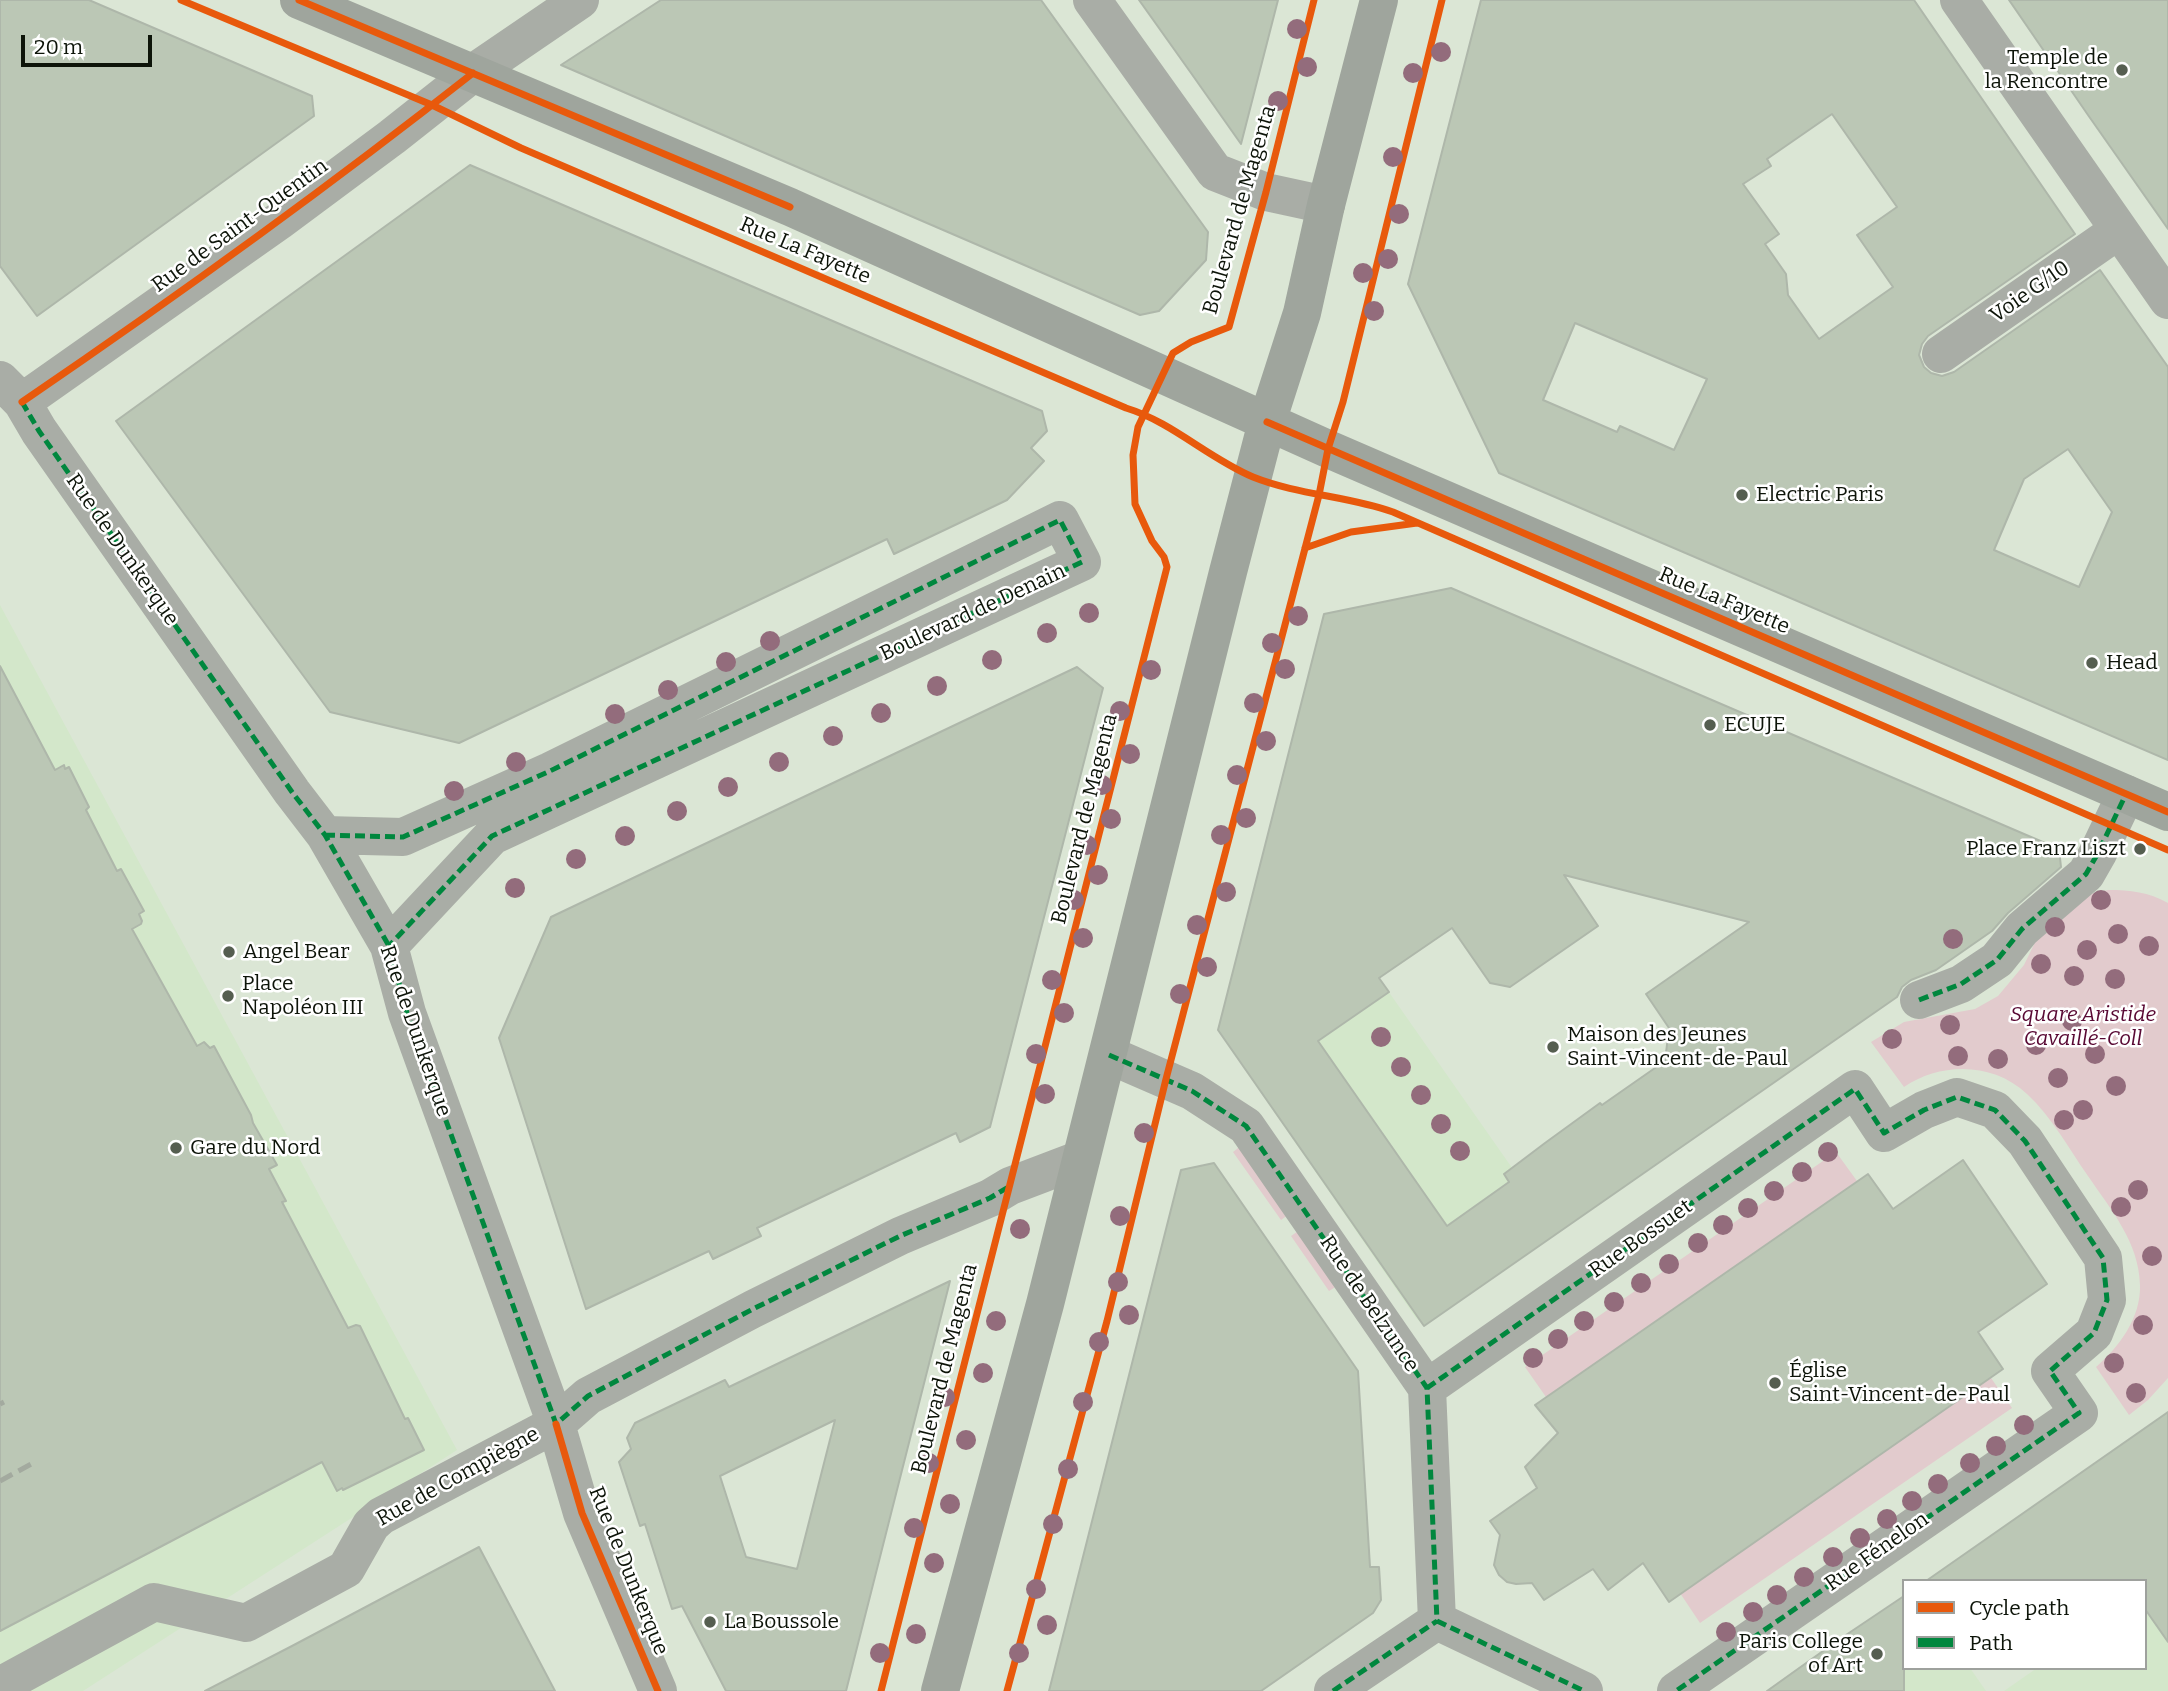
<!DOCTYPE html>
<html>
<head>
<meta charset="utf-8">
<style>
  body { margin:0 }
  #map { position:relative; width:2168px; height:1691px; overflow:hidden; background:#dbe6d5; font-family:Bitter,serif }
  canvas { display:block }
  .legend { position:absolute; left:1902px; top:1579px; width:245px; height:91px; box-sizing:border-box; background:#fff; border:2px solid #9ea19d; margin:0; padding:9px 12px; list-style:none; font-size:21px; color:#0d1409 }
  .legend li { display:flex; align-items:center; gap:14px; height:35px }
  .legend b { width:35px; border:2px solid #9ea19d }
  .scale { position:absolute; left:21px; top:35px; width:131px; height:32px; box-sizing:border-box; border:4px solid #0d1409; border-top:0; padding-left:9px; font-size:21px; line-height:24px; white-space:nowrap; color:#0d1409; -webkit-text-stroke:5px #fff; paint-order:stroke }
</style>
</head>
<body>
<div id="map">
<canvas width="2168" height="1691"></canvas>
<ul class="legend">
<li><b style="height:9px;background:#e8590c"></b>Cycle path</li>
<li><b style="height:9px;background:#00873e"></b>Path</li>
</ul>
<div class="scale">20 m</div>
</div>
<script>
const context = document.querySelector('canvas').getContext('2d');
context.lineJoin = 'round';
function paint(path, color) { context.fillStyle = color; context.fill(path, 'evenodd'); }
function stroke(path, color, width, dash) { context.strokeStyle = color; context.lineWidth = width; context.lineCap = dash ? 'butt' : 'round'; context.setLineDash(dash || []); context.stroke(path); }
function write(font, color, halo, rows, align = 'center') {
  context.font = font + ' Bitter,serif'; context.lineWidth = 5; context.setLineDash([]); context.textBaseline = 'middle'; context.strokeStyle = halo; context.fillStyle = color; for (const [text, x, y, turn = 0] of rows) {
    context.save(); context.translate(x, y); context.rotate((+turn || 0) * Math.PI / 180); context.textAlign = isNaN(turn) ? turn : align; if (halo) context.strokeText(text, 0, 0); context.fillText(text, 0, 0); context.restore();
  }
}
const built = new Path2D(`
  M 0,605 L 457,1450 L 83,1691 L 0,1691 Z
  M 1379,978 L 1557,1232 L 1427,1324 L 1420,1322 L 1416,1318 L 1246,1071 Z
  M 1904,1596 L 1904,1668 L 1970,1668 L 1986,1691 L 1876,1691 L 1840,1640 Z
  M 2145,1609 L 2168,1642 L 2168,1691 L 2004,1691 L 2037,1668 L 2145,1668 Z`);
const green = new Path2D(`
  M 2108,890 C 2131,890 2148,892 2168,903 L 2168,1378 L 2148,1400 L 2129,1415 L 2096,1367 C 2119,1347 2141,1318 2140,1285 C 2139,1242 2111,1210 2088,1176 C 2069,1149 2052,1117 2027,1094 C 1993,1062 1941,1062 1904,1087 L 1871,1042 L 1904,1022 L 1975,1009 L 1998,996 L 2024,965 L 2043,926 L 2081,896 Z
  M 1247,1141 L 1295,1210 L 1281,1220 L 1233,1152 Z
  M 1836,1152 L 1857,1181 L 1546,1397 L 1525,1367 Z
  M 1307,1225 L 1345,1281 L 1329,1291 L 1291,1236 Z
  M 1991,1378 L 2012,1408 L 1700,1623 L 1680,1593 Z`);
const building = new Path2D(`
  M 0,0 L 89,0 L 312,96 L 314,116 L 37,316 L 0,266 Z
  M 661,0 L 1041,0 L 1208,232 L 1206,260 L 1159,311 L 1140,315 L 561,65 Z
  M 1139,0 L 1278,0 L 1241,144 L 1191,73 Z
  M 1481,0 L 1914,0 L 2075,234 L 1928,336 L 1922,344 L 1919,355 L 1924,367 L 1931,373 L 1942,376 L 1954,372 L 2100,270 L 2168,367 L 2168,760 L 1499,473 L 1408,284 ZM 1832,114 L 1897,207 L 1857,235 L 1893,287 L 1819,339 L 1788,295 L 1786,274 L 1765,244 L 1779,234 L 1743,184 L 1771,166 L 1767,159 ZM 1575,323 L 1707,379 L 1674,450 L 1620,426 L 1617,432 L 1543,400 ZM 2068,449 L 2112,512 L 2079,587 L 1994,550 L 2024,479 Z
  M 2009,0 L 2168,0 L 2168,229 L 2088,115 Z
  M 470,165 L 1042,411 L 1047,431 L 1031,448 L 1044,461 L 1007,500 L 955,525 L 894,554 L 887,539 L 459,743 L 330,712 L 116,421 Z
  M 1451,588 L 2059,849 L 2061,867 L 2008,913 L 1992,931 L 1936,970 L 1911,980 L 1902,987 L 1897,997 L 1424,1326 L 1218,1030 L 1324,614 ZM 1564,875 L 1749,922 L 1646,994 L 1669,1028 L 1665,1061 L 1602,1105 L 1600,1103 L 1545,1143 L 1504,1174 L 1509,1182 L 1447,1226 L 1318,1041 L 1389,992 L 1379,978 L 1452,928 L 1490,983 L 1510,987 L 1598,926 Z
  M 0,666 L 55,770 L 64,765 L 65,769 L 69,767 L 89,807 L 86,810 L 117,871 L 121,869 L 144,911 L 139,914 L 142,921 L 141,924 L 132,929 L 197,1046 L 204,1042 L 210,1048 L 214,1046 L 251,1115 L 253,1123 L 277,1165 L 269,1169 L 286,1201 L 282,1202 L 348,1328 L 356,1325 L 360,1326 L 405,1419 L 408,1418 L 424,1450 L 343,1490 L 342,1488 L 337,1491 L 322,1462 L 0,1631 Z
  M 1077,667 L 1103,688 L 990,1127 L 960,1142 L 956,1133 L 757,1228 L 761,1236 L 713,1259 L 709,1251 L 586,1309 L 499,1038 L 551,917 Z
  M 1963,1160 L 2047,1284 L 1978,1332 L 2003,1369 L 1669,1602 L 1643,1563 L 1608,1590 L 1593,1569 L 1544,1600 L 1532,1583 L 1516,1584 L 1507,1582 L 1499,1575 L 1494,1565 L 1500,1535 L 1490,1521 L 1537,1488 L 1525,1467 L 1558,1433 L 1535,1405 L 1868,1174 L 1893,1209 Z
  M 1214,1163 L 1358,1371 L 1370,1567 L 1379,1567 L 1381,1600 L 1373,1613 L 1261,1691 L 1049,1691 L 1181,1170 Z
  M 950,1281 L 846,1691 L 726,1691 L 682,1606 L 672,1609 L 645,1524 L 640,1526 L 619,1462 L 631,1449 L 627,1438 L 635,1423 L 725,1380 L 729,1387 ZM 835,1420 L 797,1569 L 746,1557 L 720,1476 Z
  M 2168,1412 L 2168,1642 L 2145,1609 L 2145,1581 L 1926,1581 Z
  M 479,1547 L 555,1691 L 205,1691 L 292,1646 Z
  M 1904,1596 L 1904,1691 L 1767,1691 L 1837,1641 Z`);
const minor = new Path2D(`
  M 1092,0 L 1215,172 L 1266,192 L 1326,205
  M 1959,0 L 2168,300
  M 1941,354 L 2119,230
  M 0,380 L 22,402 L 39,431 L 292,792 L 325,835 L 389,946 L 407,1013 L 556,1424 L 582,1513 L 658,1691
  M 22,402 L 279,221 L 392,137 L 473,73 L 580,0
  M 325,835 L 403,837 L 550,771 L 1060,520 L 1082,562 L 492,836 L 389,946
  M 1919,1000 L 1961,984 L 1997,960 L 2022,929 L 2086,874 L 2098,853 L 2126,794
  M 1109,1055 L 1192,1091 L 1246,1126 L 1427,1388 L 1437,1621
  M 1427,1388 L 1855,1089 L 1884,1133 L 1924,1110 L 1957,1097 L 1995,1110 L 2025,1141 L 2103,1258 L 2107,1300 L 2094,1333 L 2050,1371 L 2079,1413 L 1676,1691
  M 1437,1621 L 1584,1691
  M 0,1686 L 154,1602 L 246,1623 L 346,1569 L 371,1525 L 381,1516 L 556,1424 L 588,1396 L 753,1309 L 900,1236 L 990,1198 L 1010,1186 L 1081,1159
  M 1333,1691 L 1437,1621`);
const major = new Path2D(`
  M 299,0 L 790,207 L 1328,449 L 2168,812
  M 940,1691 L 1045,1304 L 1228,572 L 1267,422 L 1302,313 L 1326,205 L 1379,0`);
const rail = new Path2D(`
  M 0,1404 L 4,1402
  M 0,1481 L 35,1462`);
const quiet = new Path2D(`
  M 22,402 L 39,431 L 292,792 L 325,835 L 389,946 L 407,1013 L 556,1424 L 588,1396 L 753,1309 L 900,1236 L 990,1198 L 1010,1186
  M 325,835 L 403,837 L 550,771 L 1060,520 L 1082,562 L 492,836 L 389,946
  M 1919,1000 L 1961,984 L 1997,960 L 2022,929 L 2086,874 L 2098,853 L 2126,794
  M 1109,1055 L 1192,1091 L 1246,1126 L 1427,1388 L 1437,1621
  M 1427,1388 L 1855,1089 L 1884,1133 L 1924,1110 L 1957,1097 L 1995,1110 L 2025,1141 L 2103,1258 L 2107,1300 L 2094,1333 L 2050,1371 L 2079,1413 L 1676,1691
  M 1437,1621 L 1584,1691
  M 1333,1691 L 1437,1621`);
const cycleway = new Path2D(`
  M 181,0 L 432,105 L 521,148 L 1126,408 C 1172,422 1208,458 1253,477 C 1298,495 1348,496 1393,512 L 2168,850
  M 299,0 L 790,207
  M 22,402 C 176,297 327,188 473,73
  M 1267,422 L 2168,812
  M 1305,548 L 1351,532 L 1417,523
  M 556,1424 L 582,1513 L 658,1691
  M 881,1691 L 1167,567 L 1164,557 L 1152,541 L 1135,504 L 1133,455 L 1138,427 L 1173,353 L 1191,342 L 1229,327 L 1266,192 L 1314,0
  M 1007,1691 L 1107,1321 L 1166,1079 L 1319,495 L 1328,449 L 1343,402 L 1442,0`);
const trees = [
  [1297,29],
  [1441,52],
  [1307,67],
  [1413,73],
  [1278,101],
  [1393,157],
  [1399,214],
  [1388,259],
  [1363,273],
  [1374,311],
  [1089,613],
  [1298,616],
  [1047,633],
  [770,641],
  [1272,643],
  [992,660],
  [726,662],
  [1285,669],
  [1151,670],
  [937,686],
  [668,690],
  [1254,703],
  [1120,711],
  [881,713],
  [615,714],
  [833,736],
  [1266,741],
  [1130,754],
  [516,762],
  [779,762],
  [1237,775],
  [1102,785],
  [728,787],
  [454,791],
  [677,811],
  [1246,818],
  [1111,819],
  [1221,835],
  [625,836],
  [1087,845],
  [576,859],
  [1098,875],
  [515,888],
  [1226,892],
  [1074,900],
  [2101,900],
  [1197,925],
  [2055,927],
  [2118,934],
  [1083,938],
  [1953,939],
  [2149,946],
  [2087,950],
  [2041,964],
  [1207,967],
  [2074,976],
  [2115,979],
  [1052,980],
  [1180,994],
  [1064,1013],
  [2072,1021],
  [1950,1025],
  [1381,1037],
  [1892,1039],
  [2036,1045],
  [1036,1054],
  [2095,1054],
  [1958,1056],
  [1998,1059],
  [1401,1067],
  [2058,1078],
  [2116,1086],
  [1045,1094],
  [1421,1095],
  [2083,1110],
  [2064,1120],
  [1441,1124],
  [1144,1133],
  [1460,1151],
  [1828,1152],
  [1802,1172],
  [2138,1190],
  [1774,1191],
  [2121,1207],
  [1748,1208],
  [1120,1216],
  [1723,1225],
  [1020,1229],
  [1698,1243],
  [2152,1256],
  [1669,1264],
  [1118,1282],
  [1641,1283],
  [1614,1302],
  [1129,1315],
  [996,1321],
  [1584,1321],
  [2143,1325],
  [1558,1339],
  [1099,1342],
  [1533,1358],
  [2114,1363],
  [983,1373],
  [2136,1393],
  [945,1397],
  [1083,1402],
  [2024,1425],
  [966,1440],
  [1996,1446],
  [929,1463],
  [1970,1463],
  [1068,1469],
  [1938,1484],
  [1912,1501],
  [950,1504],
  [1887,1519],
  [1053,1524],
  [914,1528],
  [1860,1538],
  [1833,1557],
  [934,1563],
  [1804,1577],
  [1036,1589],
  [1777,1595],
  [1753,1612],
  [1047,1625],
  [1726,1632],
  [916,1634],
  [880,1653],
  [1019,1653]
];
const markers = [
  [2122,70,7,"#555e50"],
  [1742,495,7,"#555e50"],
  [2092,663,7,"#555e50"],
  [1710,725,7,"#555e50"],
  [2140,849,7,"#555e50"],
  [229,952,7,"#555e50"],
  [228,996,7,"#555e50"],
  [1553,1047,7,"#555e50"],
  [176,1148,7,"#555e50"],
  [1775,1383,7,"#555e50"],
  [710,1622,7,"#555e50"],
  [1877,1654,7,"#555e50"]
];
const poiNames = [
  ["Temple de",2108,58,"right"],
  ["la Rencontre",2108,82,"right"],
  ["Electric Paris",1756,495],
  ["Head",2106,663],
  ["ECUJE",1724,725],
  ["Place Franz Liszt",2126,849,"right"],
  ["Angel Bear",243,952],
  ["Place",242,984],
  ["Napoléon III",242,1008],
  ["Maison des Jeunes",1567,1035],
  ["Saint-Vincent-de-Paul",1567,1059],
  ["Gare du Nord",190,1148],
  ["Église",1789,1371],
  ["Saint-Vincent-de-Paul",1789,1395],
  ["La Boussole",724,1622],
  ["Paris College",1863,1642,"right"],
  ["of Art",1863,1666,"right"]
];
const streetNames = [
  ["Boulevard de Magenta",1240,210,-74],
  ["Rue de Saint-Quentin",240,226,-36],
  ["Rue La Fayette",805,251,23],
  ["Voie G/10",2030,292,-35],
  ["Rue de Dunkerque",122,550,55],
  ["Rue La Fayette",1724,601,23],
  ["Boulevard de Denain",973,613,-25],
  ["Boulevard de Magenta",1085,819,-76],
  ["Rue de Dunkerque",415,1031,71],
  ["Rue Bossuet",1641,1239,-35],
  ["Rue de Belzunce",1369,1304,56],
  ["Boulevard de Magenta",945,1369,-76],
  ["Rue de Compiègne",458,1477,-29],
  ["Rue Fénelon",1877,1552,-35],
  ["Rue de Dunkerque",628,1571,68]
];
const parkNames = [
  ["Square Aristide",2083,1015],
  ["Cavaillé-Coll",2083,1039]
];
paint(built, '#d3e7ca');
paint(green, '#e2cbcd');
paint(building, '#bbc7b5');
stroke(building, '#aeb7aa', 2);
stroke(minor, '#a9ada6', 38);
stroke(major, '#9fa59d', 38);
stroke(rail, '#a3aa9f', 5, [14, 7]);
stroke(quiet, '#00873e', 5, [10, 5]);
stroke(cycleway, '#e8590c', 7);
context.fillStyle = '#936c7c';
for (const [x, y] of trees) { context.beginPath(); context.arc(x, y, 10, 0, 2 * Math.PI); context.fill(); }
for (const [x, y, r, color] of markers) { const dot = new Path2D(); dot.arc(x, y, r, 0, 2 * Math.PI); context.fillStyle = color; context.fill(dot); stroke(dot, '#fff', 2.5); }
write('21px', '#0d1409', '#fff', poiNames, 'left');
write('21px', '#0d1409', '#fff', streetNames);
write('italic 21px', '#580833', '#fff', parkNames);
</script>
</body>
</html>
